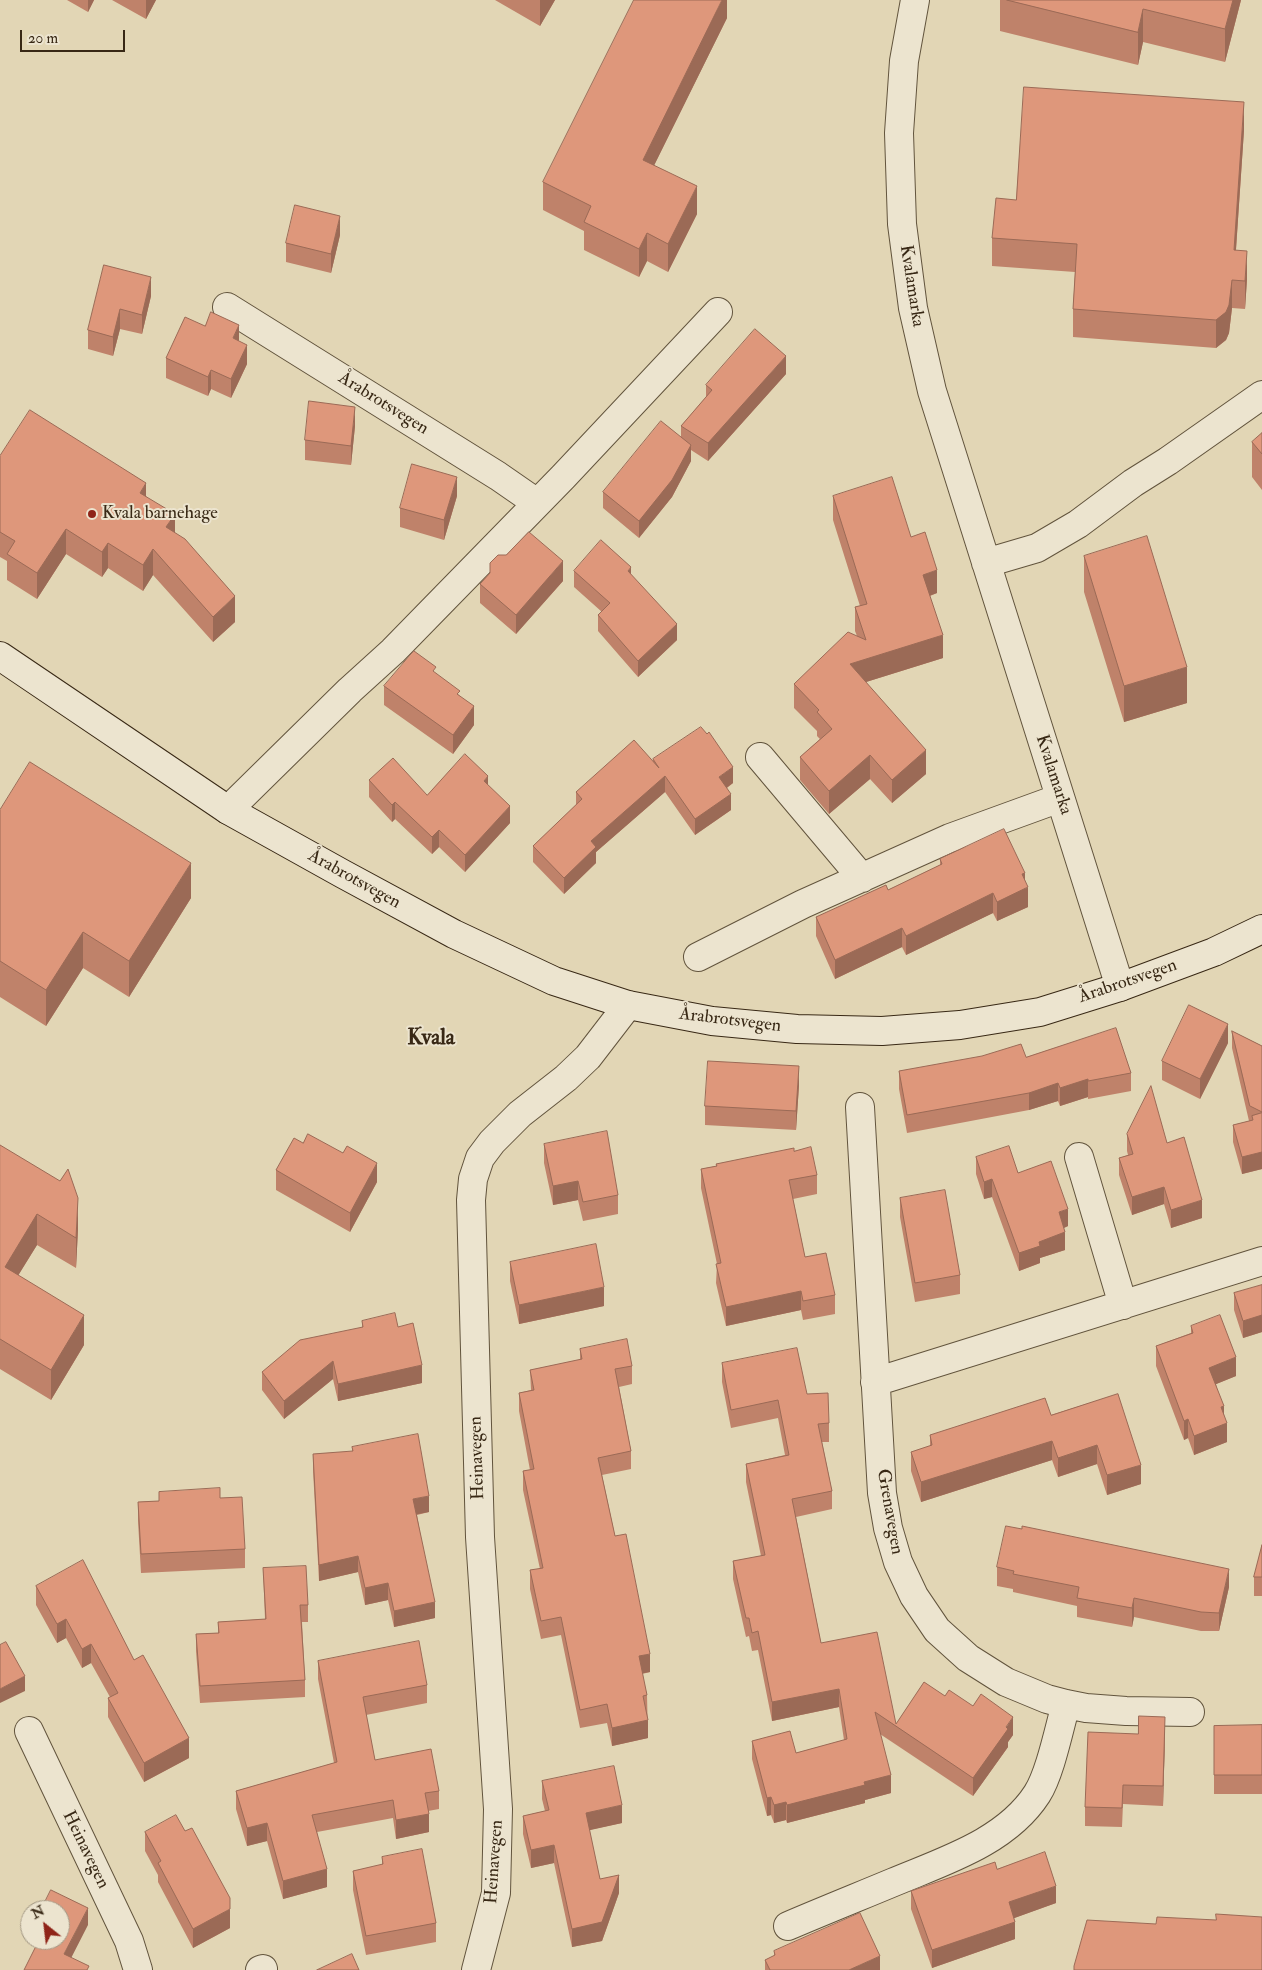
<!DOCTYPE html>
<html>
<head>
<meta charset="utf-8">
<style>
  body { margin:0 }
  #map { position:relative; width:1262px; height:1970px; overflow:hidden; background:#e2d6b5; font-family:"IM FELL Double Pica",serif }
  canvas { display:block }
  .north { position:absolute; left:20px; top:1900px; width:50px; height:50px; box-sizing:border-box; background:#ece4cf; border:1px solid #a49985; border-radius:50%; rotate:331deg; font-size:14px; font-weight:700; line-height:20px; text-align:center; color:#382815 }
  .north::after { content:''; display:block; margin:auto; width:18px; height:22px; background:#8f2418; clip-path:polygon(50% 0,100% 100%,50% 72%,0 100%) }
  .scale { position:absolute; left:20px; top:30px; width:105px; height:22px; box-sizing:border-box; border:2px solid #382815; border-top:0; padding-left:6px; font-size:15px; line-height:18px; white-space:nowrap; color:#382815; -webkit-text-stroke:4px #ece4cf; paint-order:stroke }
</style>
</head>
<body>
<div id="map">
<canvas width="1262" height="1970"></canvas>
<div class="north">N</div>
<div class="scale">20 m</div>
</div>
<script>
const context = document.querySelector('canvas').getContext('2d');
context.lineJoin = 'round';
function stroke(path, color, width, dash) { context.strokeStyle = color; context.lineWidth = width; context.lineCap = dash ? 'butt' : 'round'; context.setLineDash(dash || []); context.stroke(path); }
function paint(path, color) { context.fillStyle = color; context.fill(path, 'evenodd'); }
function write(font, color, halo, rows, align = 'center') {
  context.font = font + ' "IM FELL Double Pica",serif'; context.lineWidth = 4; context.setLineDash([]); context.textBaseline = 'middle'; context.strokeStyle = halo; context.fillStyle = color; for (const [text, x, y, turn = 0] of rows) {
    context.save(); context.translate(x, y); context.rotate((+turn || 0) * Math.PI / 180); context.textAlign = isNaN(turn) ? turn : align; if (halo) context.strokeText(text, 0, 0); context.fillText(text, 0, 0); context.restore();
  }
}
const street = new Path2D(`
  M 915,0 L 904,61 L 899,133 L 902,224 L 913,308 L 932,391 L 1120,987
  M 227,307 L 498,476 L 537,503
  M 986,563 L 1037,548 L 1078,524 L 1133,483 L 1168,461 L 1262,395
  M 760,757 L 862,878
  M 228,810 L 350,690 L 393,651 L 563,477 L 718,312
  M 698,957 L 803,904 L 950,838 L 1060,798
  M 860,1107 L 882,1493 L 888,1528 L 898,1562 L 914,1596 L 937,1630 L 968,1658 L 1006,1682 L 1047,1699 L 1066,1704 L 1086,1708 L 1126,1711 L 1190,1712
  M 1079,1157 L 1123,1305
  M 875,1382 L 1262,1261
  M 29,1731 L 129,1941 L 138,1970
  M 788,1926 C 823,1911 858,1897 894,1882 C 944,1861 1006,1842 1037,1794 C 1050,1774 1059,1729 1066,1704
  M 260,1970 L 263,1969
  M 476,1970 L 496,1893 L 498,1809 L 480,1537 L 471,1200 L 473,1179 L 480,1158 L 492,1142 L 520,1114 L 566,1078 L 588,1057 L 628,1005`);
const secondary = new Path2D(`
  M 0,656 L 228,810 L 343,874 L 454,934 L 554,981 L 628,1005 L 712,1021 L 797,1029 L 882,1031 L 960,1025 L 1040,1012 L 1120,987 L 1214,952 L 1262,929`);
const wall = new Path2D(`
  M 67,0 L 94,0 L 88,12 Z
  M 112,0 L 156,0 L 146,19 Z
  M 495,0 L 555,0 L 540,26 Z
  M 727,0 L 727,18 L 654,165 L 697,214 L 668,272 L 647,261 L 639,277 L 584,250 L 584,231 L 543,210 L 543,182 Z
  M 1000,0 L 1241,0 L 1225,62 L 1143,42 L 1138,65 L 1000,31 Z
  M 1244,130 L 1236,250 L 1247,279 L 1245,309 L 1232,308 L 1229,333 L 1226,340 L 1216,348 L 1073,337 L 1073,309 L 1075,272 L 992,266 L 992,238 L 1016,200 Z
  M 340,235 L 331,273 L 286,262 L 286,243 Z
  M 104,265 L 151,296 L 142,334 L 120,329 L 113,356 L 88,349 L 88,330 Z
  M 239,341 L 247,364 L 231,398 L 211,389 L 208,396 L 166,378 L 166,358 Z
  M 786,374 L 708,461 L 691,450 L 691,461 L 672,497 L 639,538 L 603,508 L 603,492 L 681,437 L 681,426 L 706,397 L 706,385 Z
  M 355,426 L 351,465 L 305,460 L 305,440 Z
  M 1262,433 L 1262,490 L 1252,477 L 1252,442 Z
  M 0,456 L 146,496 L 175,533 L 235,622 L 213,642 L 153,575 L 143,591 L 108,568 L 102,577 L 66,554 L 37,599 L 7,580 L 7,561 L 0,557 Z
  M 457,496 L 444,540 L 400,527 L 400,508 Z
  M 833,496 L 911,537 L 937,593 L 930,596 L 943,658 L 866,682 L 926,774 L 892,803 L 870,779 L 829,814 L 800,780 L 800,757 L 820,739 L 817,736 L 817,731 L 794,708 L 794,684 L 857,636 L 855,631 L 855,607 L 860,606 L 833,520 Z
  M 506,555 L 563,581 L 516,634 L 480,603 L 480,584 Z
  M 1084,556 L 1187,703 L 1124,722 L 1084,592 Z
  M 574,571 L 631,575 L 677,640 L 638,677 L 598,631 L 598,615 L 602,612 L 574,587 Z
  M 436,674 L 460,696 L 474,725 L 453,754 L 384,705 L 384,686 Z
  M 653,759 L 733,783 L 727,788 L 731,810 L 695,835 L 665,792 L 596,852 L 596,863 L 564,894 L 533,862 L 533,846 L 576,805 L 576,792 L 653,761 Z
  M 369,780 L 427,795 L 488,785 L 510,823 L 465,872 L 439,847 L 432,854 L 395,819 L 392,822 L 369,797 Z
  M 0,810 L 191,898 L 129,997 L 83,968 L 46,1026 L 0,997 Z
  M 940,859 L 1025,880 L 1028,907 L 997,921 L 993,913 L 906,955 L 902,947 L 835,979 L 816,936 L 816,917 L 888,890 L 940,865 Z
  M 1232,1031 L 1262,1046 L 1262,1169 L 1242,1174 L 1233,1142 L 1233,1125 L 1249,1121 L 1232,1048 Z
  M 1228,1043 L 1200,1099 L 1162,1080 L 1162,1061 Z
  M 1026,1057 L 1131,1073 L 1131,1091 L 1088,1099 L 1088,1097 L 1060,1106 L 1058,1101 L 1029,1110 L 907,1133 L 899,1089 L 899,1071 Z
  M 799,1085 L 796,1130 L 705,1125 L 705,1106 Z
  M 1127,1134 L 1167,1143 L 1202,1218 L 1171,1228 L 1164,1204 L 1132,1215 L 1119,1175 L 1119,1158 L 1128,1155 L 1127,1151 Z
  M 303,1143 L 343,1153 L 377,1182 L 350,1232 L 276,1190 L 276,1170 Z
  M 544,1144 L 618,1195 L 618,1214 L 583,1221 L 578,1200 L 553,1205 L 544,1163 Z
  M 0,1145 L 78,1229 L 76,1268 L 37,1245 L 18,1275 L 84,1345 L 51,1400 L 0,1369 Z
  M 794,1151 L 817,1175 L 817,1194 L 793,1199 L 805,1257 L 835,1295 L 835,1314 L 803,1320 L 801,1310 L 726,1326 L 716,1283 L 717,1264 L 701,1188 L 701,1169 L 716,1166 L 716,1164 Z
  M 976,1157 L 1018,1173 L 1068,1226 L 1064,1228 L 1065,1250 L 1040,1258 L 1040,1263 L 1019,1271 L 992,1197 L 984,1199 L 976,1174 Z
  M 900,1198 L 960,1275 L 960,1294 L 915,1302 L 900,1217 Z
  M 510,1262 L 604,1306 L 519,1324 L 510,1281 Z
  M 1262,1285 L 1262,1332 L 1243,1338 L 1234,1310 L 1234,1293 Z
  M 362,1321 L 398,1327 L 422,1383 L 338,1401 L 333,1379 L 284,1419 L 262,1390 L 262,1372 L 362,1327 Z
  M 1191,1326 L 1236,1376 L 1216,1384 L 1224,1416 L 1227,1442 L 1194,1455 L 1188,1438 L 1184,1440 L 1156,1366 L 1156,1346 L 1191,1333 Z
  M 580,1349 L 632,1366 L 632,1384 L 619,1387 L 631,1451 L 631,1469 L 602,1475 L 615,1536 L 650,1672 L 642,1674 L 647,1695 L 648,1738 L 612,1746 L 607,1723 L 580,1728 L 561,1635 L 541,1639 L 530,1589 L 530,1570 L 540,1569 L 523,1490 L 523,1471 L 530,1470 L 519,1411 L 519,1393 L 531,1390 L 530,1370 L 580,1360 Z
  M 722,1363 L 807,1394 L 829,1423 L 829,1442 L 822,1442 L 832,1491 L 832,1509 L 796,1517 L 821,1643 L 896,1724 L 945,1696 L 1013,1735 L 1008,1742 L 1008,1747 L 973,1796 L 880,1734 L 891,1793 L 865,1800 L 865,1803 L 787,1823 L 786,1820 L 774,1823 L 771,1815 L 767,1816 L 752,1759 L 752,1741 L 796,1753 L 844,1740 L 839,1707 L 772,1721 L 758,1650 L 752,1651 L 749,1636 L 746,1637 L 733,1579 L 733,1561 L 761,1556 L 746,1482 L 746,1464 L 785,1455 L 778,1418 L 731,1428 L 722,1382 Z
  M 1118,1394 L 1141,1484 L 1107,1495 L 1097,1464 L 1058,1477 L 1052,1460 L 921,1502 L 911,1471 L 911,1452 L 930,1446 L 930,1435 L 1051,1415 Z
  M 352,1447 L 429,1512 L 417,1515 L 435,1618 L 394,1627 L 388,1600 L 365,1605 L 358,1572 L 319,1581 L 313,1470 L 313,1454 L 352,1452 Z
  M 159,1492 L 220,1498 L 245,1549 L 245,1568 L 141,1573 L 138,1521 L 138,1502 L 159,1501 Z
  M 1262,1545 L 1262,1596 L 1254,1596 L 1254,1577 Z
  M 997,1567 L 1229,1587 L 1219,1631 L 1201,1631 L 1134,1617 L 1132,1627 L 1077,1617 L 1077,1606 L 1013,1592 L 1013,1589 L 997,1586 Z
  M 263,1568 L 308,1605 L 308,1622 L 302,1622 L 305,1680 L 305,1697 L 200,1703 L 196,1651 L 196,1634 L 218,1633 L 218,1622 L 265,1619 Z
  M 36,1586 L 134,1660 L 189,1758 L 144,1782 L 108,1717 L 108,1698 L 110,1697 L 91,1663 L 82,1668 L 66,1638 L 57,1643 L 36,1605 Z
  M 318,1661 L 427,1685 L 427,1703 L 366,1715 L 375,1760 L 439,1791 L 439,1809 L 428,1811 L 429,1832 L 396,1839 L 393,1818 L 317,1832 L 327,1887 L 283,1899 L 267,1841 L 247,1846 L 236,1809 L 236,1791 L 334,1763 L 318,1679 Z
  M 1262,1725 L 1262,1794 L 1214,1794 L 1214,1726 Z
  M 1165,1736 L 1163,1806 L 1123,1804 L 1122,1827 L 1085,1826 L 1085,1807 Z
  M 542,1781 L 622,1823 L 589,1830 L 600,1879 L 619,1893 L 602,1941 L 572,1947 L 554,1863 L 531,1868 L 523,1834 L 523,1816 L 545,1811 L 542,1799 Z
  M 185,1831 L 230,1928 L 193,1948 L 158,1882 L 158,1875 L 145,1851 L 145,1832 Z
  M 382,1857 L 436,1923 L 436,1942 L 366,1955 L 353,1890 L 353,1871 L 382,1865 Z
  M 997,1869 L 1056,1903 L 1014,1918 L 1015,1939 L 932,1968 L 911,1909 L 911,1891 Z
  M 774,1951 L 880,1970 L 765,1970 L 765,1960 L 774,1956 Z`);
const shadedWall = new Path2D(`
  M 88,0 L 94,0 L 88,12 Z
  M 146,0 L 156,0 L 146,19 Z
  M 540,0 L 555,0 L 540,26 Z
  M 722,0 L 727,0 L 727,18 L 643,188 L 643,160 Z
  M 1233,0 L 1241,0 L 1225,62 L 1225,29 Z
  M 1143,9 L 1143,42 L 1138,65 L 1138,32 Z
  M 1244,102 L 1244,130 L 1234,278 L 1234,250 Z
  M 697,186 L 697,214 L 668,272 L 668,244 Z
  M 340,216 L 340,235 L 331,273 L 331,254 Z
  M 647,233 L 647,261 L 639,277 L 639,249 Z
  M 1247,251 L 1247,279 L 1245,309 L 1245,281 Z
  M 151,277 L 151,296 L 142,334 L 142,315 Z
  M 1232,280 L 1232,308 L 1229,333 L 1226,340 L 1216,348 L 1216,320 Z
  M 120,309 L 120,329 L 113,356 L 113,337 Z
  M 239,325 L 239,344 L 233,338 Z
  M 247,345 L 247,364 L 231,398 L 231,379 Z
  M 786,356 L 786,374 L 708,461 L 708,443 Z
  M 211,370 L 211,389 L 208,396 L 208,377 Z
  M 355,407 L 355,426 L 351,465 L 351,446 Z
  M 691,445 L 691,461 L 672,497 L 639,538 L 639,521 Z
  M 457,477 L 457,496 L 444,540 L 444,520 Z
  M 146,483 L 146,509 L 140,493 Z
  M 175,514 L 175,540 L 166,527 Z
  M 66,529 L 66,554 L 37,599 L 37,573 Z
  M 108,543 L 108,568 L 102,577 L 102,552 Z
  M 153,549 L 153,575 L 143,591 L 143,565 Z
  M 563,561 L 563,581 L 516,634 L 516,615 Z
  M 631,567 L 631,583 L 628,571 Z
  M 937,570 L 937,593 L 923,598 L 923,575 Z
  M 235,596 L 235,622 L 213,642 L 213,617 Z
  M 677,624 L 677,640 L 638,677 L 638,661 Z
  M 943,635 L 943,658 L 850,687 L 850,664 Z
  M 1187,667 L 1187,703 L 1124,722 L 1124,686 Z
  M 474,706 L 474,725 L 453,754 L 453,735 Z
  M 926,750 L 926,774 L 892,803 L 892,780 Z
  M 870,755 L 870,779 L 829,814 L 829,791 Z
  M 733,767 L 733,783 L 719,793 L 719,777 Z
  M 488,776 L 488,793 L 484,781 Z
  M 665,776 L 665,792 L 596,852 L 596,863 L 564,894 L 564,878 L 591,841 Z
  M 731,794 L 731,810 L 695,835 L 695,819 Z
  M 395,802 L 395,819 L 392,822 L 392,805 Z
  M 510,806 L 510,823 L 465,872 L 465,855 Z
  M 439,830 L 439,847 L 432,854 L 432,837 Z
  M 191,863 L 191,898 L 129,997 L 129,961 Z
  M 1025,873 L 1025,889 L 1028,887 L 1028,907 L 997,921 L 997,902 L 1022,874 Z
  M 993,893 L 993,913 L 906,955 L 906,936 Z
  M 902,928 L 902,947 L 835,979 L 835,960 Z
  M 83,932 L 83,968 L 46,1026 L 46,990 Z
  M 1228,1024 L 1228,1043 L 1200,1099 L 1200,1079 Z
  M 799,1066 L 799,1085 L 796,1130 L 796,1111 Z
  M 1088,1079 L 1088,1097 L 1060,1106 L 1060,1088 Z
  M 1058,1083 L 1058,1101 L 1029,1110 L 1029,1093 Z
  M 1262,1152 L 1262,1169 L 1242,1174 L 1242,1157 Z
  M 377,1163 L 377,1182 L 350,1232 L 350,1213 Z
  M 992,1179 L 992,1197 L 984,1199 L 984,1182 Z
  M 578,1181 L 578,1200 L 553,1205 L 553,1186 Z
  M 1164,1187 L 1164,1204 L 1132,1215 L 1132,1197 Z
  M 78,1198 L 78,1229 L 76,1268 L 76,1238 Z
  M 1202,1200 L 1202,1218 L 1171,1228 L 1171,1210 Z
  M 1068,1209 L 1068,1226 L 1059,1230 L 1059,1212 Z
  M 37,1214 L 37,1245 L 5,1297 L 5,1267 Z
  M 1065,1232 L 1065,1250 L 1040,1258 L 1040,1263 L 1019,1271 L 1019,1253 L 1039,1242 Z
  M 604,1287 L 604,1306 L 519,1324 L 519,1305 Z
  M 801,1291 L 801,1310 L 726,1326 L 726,1307 Z
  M 84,1315 L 84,1345 L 51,1400 L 51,1370 Z
  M 1262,1315 L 1262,1332 L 1243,1338 L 1243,1321 Z
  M 1236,1357 L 1236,1376 L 1209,1387 L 1209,1368 Z
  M 333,1361 L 333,1379 L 284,1419 L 284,1401 Z
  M 422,1365 L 422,1383 L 338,1401 L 338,1384 Z
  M 1224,1406 L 1224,1424 L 1227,1423 L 1227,1442 L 1194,1455 L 1194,1436 L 1221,1407 Z
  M 1188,1419 L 1188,1438 L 1184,1440 L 1184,1421 Z
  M 1052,1441 L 1052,1460 L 921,1502 L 921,1482 Z
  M 1097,1445 L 1097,1464 L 1058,1477 L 1058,1458 Z
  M 1141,1465 L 1141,1484 L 1107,1495 L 1107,1475 Z
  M 429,1496 L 429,1512 L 413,1515 L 413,1499 Z
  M 358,1556 L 358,1572 L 319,1581 L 319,1565 Z
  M 1229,1569 L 1229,1587 L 1219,1631 L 1219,1613 Z
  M 388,1583 L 388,1600 L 365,1605 L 365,1588 Z
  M 1134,1598 L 1134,1617 L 1132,1627 L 1132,1608 Z
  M 435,1602 L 435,1618 L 394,1627 L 394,1611 Z
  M 66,1619 L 66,1638 L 57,1643 L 57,1624 Z
  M 91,1644 L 91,1663 L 82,1668 L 82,1649 Z
  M 650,1654 L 650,1672 L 639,1674 L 639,1656 Z
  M 25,1676 L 25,1691 L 0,1703 L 0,1689 Z
  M 839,1689 L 839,1707 L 772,1721 L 772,1702 Z
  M 1013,1717 L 1013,1735 L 1008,1742 L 1008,1747 L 973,1796 L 973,1778 Z
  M 1165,1717 L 1165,1736 L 1163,1806 L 1163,1786 Z
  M 648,1720 L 648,1738 L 612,1746 L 612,1728 Z
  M 189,1738 L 189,1758 L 144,1782 L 144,1763 Z
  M 891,1775 L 891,1793 L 865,1800 L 865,1803 L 787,1823 L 787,1805 L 864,1782 Z
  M 771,1797 L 771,1815 L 767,1816 L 767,1798 Z
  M 786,1802 L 786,1820 L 774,1823 L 774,1805 Z
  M 622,1805 L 622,1823 L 586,1831 L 586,1813 Z
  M 429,1814 L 429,1832 L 396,1839 L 396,1820 Z
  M 267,1823 L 267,1841 L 247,1846 L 247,1828 Z
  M 554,1845 L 554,1863 L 531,1868 L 531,1850 Z
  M 327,1869 L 327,1887 L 283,1899 L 283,1881 Z
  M 619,1875 L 619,1893 L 602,1941 L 572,1947 L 572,1929 Z
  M 1056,1886 L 1056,1903 L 1009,1920 L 1009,1902 Z
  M 88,1908 L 88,1925 L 65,1970 L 64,1954 Z
  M 230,1909 L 230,1928 L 193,1948 L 193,1929 Z
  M 1015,1922 L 1015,1939 L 932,1968 L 932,1950 Z
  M 880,1956 L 880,1970 L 849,1970 Z`);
const building = new Path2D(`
  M 634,0 L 722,0 L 643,160 L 697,186 L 668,244 L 647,233 L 639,249 L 584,222 L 591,206 L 543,182 Z
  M 1007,0 L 1233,0 L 1225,29 L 1143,9 L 1138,32 Z
  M 1024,87 L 1244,102 L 1234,250 L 1247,251 L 1245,281 L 1232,280 L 1229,305 L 1226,312 L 1216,320 L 1073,309 L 1077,244 L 992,238 L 996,198 L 1016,200 Z
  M 295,205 L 340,216 L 331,254 L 286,243 Z
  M 104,265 L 151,277 L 142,315 L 120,309 L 113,337 L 88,330 Z
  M 211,312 L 239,325 L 233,338 L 247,345 L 231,379 L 211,370 L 208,377 L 166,358 L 185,317 L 205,326 Z
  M 755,329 L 786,356 L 708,443 L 681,426 L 712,390 L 706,385 Z
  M 309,401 L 355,407 L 351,446 L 305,440 Z
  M 30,410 L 146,483 L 140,493 L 175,514 L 166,527 L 185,539 L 235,596 L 213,617 L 153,549 L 143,565 L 108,543 L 102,552 L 66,529 L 37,573 L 7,554 L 15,541 L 0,532 L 0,456 Z
  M 661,421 L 691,445 L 672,480 L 639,521 L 603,492 Z
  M 1262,433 L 1262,454 L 1252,442 Z
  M 412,464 L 457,477 L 444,520 L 400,508 Z
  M 892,477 L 911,537 L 925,532 L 937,570 L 923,575 L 943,635 L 850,664 L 926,750 L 892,780 L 870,755 L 829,791 L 800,757 L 832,729 L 817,712 L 819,710 L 794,684 L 848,632 L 866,640 L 855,607 L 867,604 L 833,496 Z
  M 529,532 L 563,561 L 516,615 L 480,584 L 490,573 L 490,563 L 498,555 L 506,555 Z
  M 1147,536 L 1187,667 L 1124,686 L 1084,556 Z
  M 601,540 L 631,567 L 628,571 L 677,624 L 638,661 L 598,615 L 610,603 L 574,571 Z
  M 414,651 L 436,667 L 433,671 L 460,691 L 457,694 L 474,706 L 453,735 L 384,686 Z
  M 701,727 L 707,734 L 709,732 L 733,767 L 719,777 L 731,794 L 695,819 L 665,776 L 591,841 L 596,847 L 564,878 L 533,846 L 582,799 L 576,792 L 634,740 L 659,768 L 653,759 Z
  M 465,754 L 488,776 L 484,781 L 510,806 L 465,855 L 439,830 L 432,837 L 395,802 L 392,805 L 369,780 L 393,758 L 427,795 Z
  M 30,762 L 191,863 L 129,961 L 83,932 L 46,990 L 0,961 L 0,810 Z
  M 1004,829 L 1025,873 L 1022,874 L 1028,887 L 997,902 L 993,893 L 906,936 L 902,928 L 835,960 L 816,917 L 886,885 L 888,890 L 942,864 L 940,859 Z
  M 1189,1005 L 1228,1024 L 1200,1079 L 1162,1061 Z
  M 1116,1028 L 1131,1073 L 1088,1081 L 1088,1079 L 1060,1088 L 1058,1083 L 1029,1093 L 907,1115 L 899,1071 L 982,1056 L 1021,1044 L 1026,1057 Z
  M 1232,1031 L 1262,1046 L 1262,1112 L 1250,1106 Z
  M 708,1061 L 799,1066 L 796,1111 L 705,1106 Z
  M 1151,1086 L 1167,1143 L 1184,1137 L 1202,1200 L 1171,1210 L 1164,1187 L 1132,1197 L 1119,1158 L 1133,1154 L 1127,1134 Z
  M 1262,1113 L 1262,1152 L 1242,1157 L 1233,1125 L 1253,1120 L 1252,1116 Z
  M 607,1131 L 618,1195 L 583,1202 L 578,1181 L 553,1186 L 544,1144 Z
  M 308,1134 L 343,1153 L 347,1146 L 377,1163 L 350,1213 L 276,1170 L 294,1138 L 303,1143 Z
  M 0,1145 L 60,1181 L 68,1169 L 78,1198 L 76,1238 L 37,1214 L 5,1267 L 84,1315 L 51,1370 L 0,1339 Z
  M 1009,1146 L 1018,1173 L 1051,1161 L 1068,1209 L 1059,1212 L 1065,1232 L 1039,1242 L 1040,1246 L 1019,1253 L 992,1179 L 984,1182 L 976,1157 Z
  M 811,1147 L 817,1175 L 789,1180 L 805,1257 L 826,1253 L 835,1295 L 803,1301 L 801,1291 L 726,1307 L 716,1264 L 721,1263 L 701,1169 L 717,1166 L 716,1164 L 794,1148 L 794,1151 Z
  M 945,1190 L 960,1275 L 915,1283 L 900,1198 Z
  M 596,1244 L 604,1287 L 519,1305 L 510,1262 Z
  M 1262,1285 L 1262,1315 L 1243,1321 L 1234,1293 Z
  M 395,1313 L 398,1327 L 413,1323 L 422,1365 L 338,1384 L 333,1361 L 284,1401 L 262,1372 L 300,1340 L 363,1327 L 362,1321 Z
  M 1220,1315 L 1236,1357 L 1209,1368 L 1224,1406 L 1221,1407 L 1227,1423 L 1194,1436 L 1188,1419 L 1184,1421 L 1156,1346 L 1193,1333 L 1191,1326 Z
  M 627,1339 L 632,1366 L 615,1369 L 631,1451 L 598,1458 L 615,1536 L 626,1534 L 650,1654 L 639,1656 L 647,1695 L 643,1696 L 648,1720 L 612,1728 L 607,1704 L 580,1710 L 561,1617 L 541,1621 L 530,1570 L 543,1568 L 523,1471 L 534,1469 L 519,1393 L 534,1390 L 530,1370 L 582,1359 L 580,1349 Z
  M 797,1348 L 807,1394 L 828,1393 L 829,1423 L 818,1424 L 832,1491 L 792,1499 L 821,1643 L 877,1632 L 896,1724 L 924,1682 L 945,1696 L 949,1690 L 973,1706 L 981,1694 L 1013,1717 L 1006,1727 L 1008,1729 L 973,1778 L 875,1712 L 891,1775 L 864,1782 L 865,1785 L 787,1805 L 786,1802 L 774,1805 L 771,1797 L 767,1798 L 752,1741 L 790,1731 L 796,1753 L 847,1739 L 839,1689 L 772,1702 L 758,1631 L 752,1633 L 749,1618 L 746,1618 L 733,1561 L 765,1555 L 746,1464 L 789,1455 L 778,1400 L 731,1410 L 722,1363 Z
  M 1118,1394 L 1141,1465 L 1107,1475 L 1097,1445 L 1058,1458 L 1052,1441 L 921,1482 L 911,1452 L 932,1445 L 930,1435 L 1045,1398 L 1051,1415 Z
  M 418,1434 L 429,1496 L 413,1499 L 435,1602 L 394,1611 L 388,1583 L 365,1588 L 358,1556 L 319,1565 L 313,1454 L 353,1451 L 352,1447 Z
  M 220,1488 L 220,1498 L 242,1497 L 245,1549 L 141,1554 L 138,1502 L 159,1501 L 159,1492 Z
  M 1006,1526 L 1022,1529 L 1022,1526 L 1229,1569 L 1219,1613 L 1201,1612 L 1134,1598 L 1132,1608 L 1077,1598 L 1079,1587 L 1013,1574 L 1014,1571 L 997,1567 Z
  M 1262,1545 L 1262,1577 L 1254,1577 Z
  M 83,1560 L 134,1660 L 143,1655 L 189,1738 L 144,1763 L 108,1698 L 118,1693 L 91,1644 L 82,1649 L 66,1619 L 57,1624 L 36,1586 Z
  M 306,1566 L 308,1605 L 300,1605 L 305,1680 L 200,1686 L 196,1634 L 219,1633 L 218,1622 L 266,1619 L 263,1568 Z
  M 419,1641 L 427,1685 L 363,1697 L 375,1760 L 431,1749 L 439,1791 L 425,1793 L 429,1814 L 396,1820 L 393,1800 L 312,1815 L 327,1869 L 283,1881 L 267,1823 L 247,1828 L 236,1791 L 337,1762 L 318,1661 Z
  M 6,1642 L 25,1676 L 0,1689 L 0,1645 Z
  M 1139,1716 L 1165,1717 L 1163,1786 L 1123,1785 L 1122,1808 L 1085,1807 L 1088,1732 L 1138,1734 Z
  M 1262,1725 L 1262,1775 L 1214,1775 L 1214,1726 Z
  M 614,1766 L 622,1805 L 586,1813 L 600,1879 L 619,1875 L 602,1922 L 572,1929 L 554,1845 L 531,1850 L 523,1816 L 549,1810 L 542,1781 Z
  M 176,1815 L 185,1831 L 192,1828 L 230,1898 L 230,1909 L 193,1929 L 158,1863 L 161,1861 L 145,1832 Z
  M 422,1849 L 436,1923 L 366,1936 L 353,1871 L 383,1864 L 382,1857 Z
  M 1045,1852 L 1056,1886 L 1009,1902 L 1015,1922 L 932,1950 L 911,1891 L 995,1862 L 997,1869 Z
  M 51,1890 L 88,1908 L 64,1954 L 89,1966 L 87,1970 L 24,1970 L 39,1940 L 60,1940 L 60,1910 L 41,1910 Z
  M 860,1913 L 880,1956 L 849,1970 L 770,1970 L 765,1960 L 775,1955 L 774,1951 Z
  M 1216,1914 L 1262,1917 L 1262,1970 L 1074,1970 L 1074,1966 L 1087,1920 L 1156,1924 L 1157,1917 L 1216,1920 Z
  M 352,1954 L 359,1970 L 317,1970 Z`);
const markers = [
  [92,514,5,"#8f2418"]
];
const streetNames = [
  ["Kvalamarka",911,286,81],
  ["Årabrotsvegen",383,404,32],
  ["Kvalamarka",1053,775,72],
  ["Årabrotsvegen",354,880,29],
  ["Årabrotsvegen",1128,982,-19],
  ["Årabrotsvegen",730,1021,7],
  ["Heinavegen",478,1458,-92],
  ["Grenavegen",889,1512,80],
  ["Heinavegen",85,1850,64],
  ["Heinavegen",495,1862,-86]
];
const poiNames = [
  ["Kvala barnehage",102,514]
];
const districtNames = [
  ["Kvala",431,1039]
];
stroke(street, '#62543d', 30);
stroke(secondary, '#382815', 30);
stroke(street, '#ece4cf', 28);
stroke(secondary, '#ece4cf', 28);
paint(wall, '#bf826a');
paint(shadedWall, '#9b6a56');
paint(building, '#de977b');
stroke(building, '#9b6a56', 1);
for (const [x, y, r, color] of markers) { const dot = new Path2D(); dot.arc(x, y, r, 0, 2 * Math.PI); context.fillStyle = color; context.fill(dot); stroke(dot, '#ece4cf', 2); }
write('18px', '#382815', '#ece4cf', streetNames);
write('18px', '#382815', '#ece4cf', poiNames, 'left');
write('bold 22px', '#382815', '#ece4cf', districtNames);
</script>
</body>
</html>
